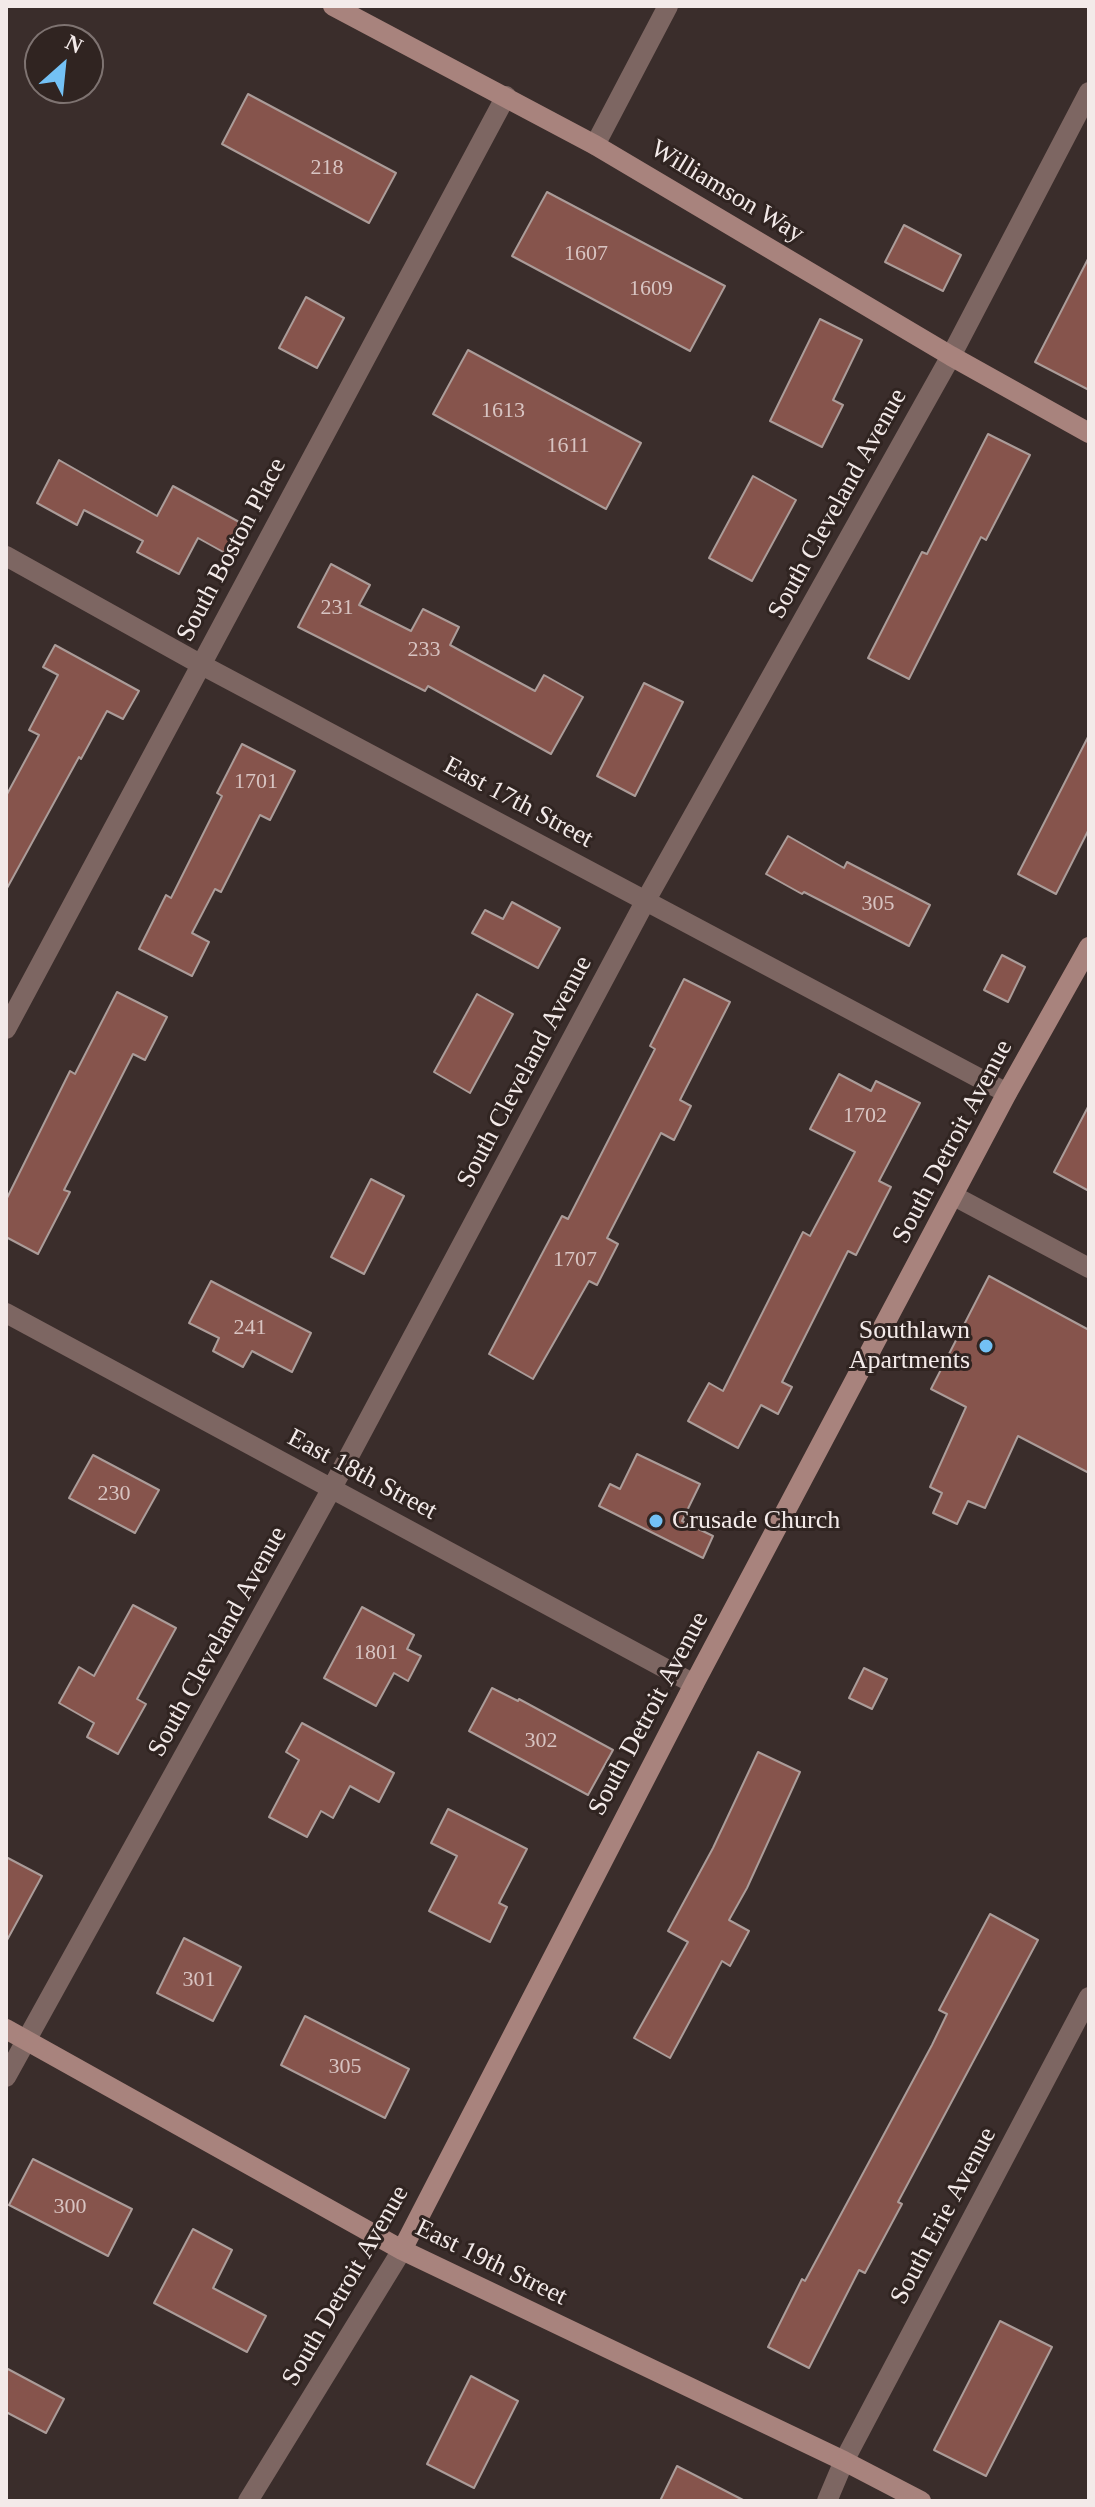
<!DOCTYPE html>
<html>
<head>
<meta charset="utf-8">
<style>
  body { margin:0 }
  #map { position:relative; width:1095px; height:2507px; overflow:hidden; background:#3a2d2b; font-family:"Times New Roman",serif }
  canvas { display:block }
  .frame { position:absolute; inset:0; border:8px solid #f3eae9; pointer-events:none }
  .north { position:absolute; left:24px; top:24px; width:80px; height:80px; box-sizing:border-box; background:#302421; border:2px solid #7e7371; border-radius:50%; rotate:27deg; font-size:22px; font-weight:700; line-height:32px; text-align:center; color:#f3eae9 }
  .north::after { content:''; display:block; margin:auto; width:28px; height:36px; background:#73c1f5; clip-path:polygon(50% 0,100% 100%,50% 72%,0 100%) }
</style>
</head>
<body>
<div id="map">
<canvas width="1095" height="2507"></canvas>
<div class="frame"></div>
<div class="north">N</div>
</div>
<script>
const context = document.querySelector('canvas').getContext('2d');
context.lineJoin = 'round';
function paint(path, color) { context.fillStyle = color; context.fill(path, 'evenodd'); }
function stroke(path, color, width, dash) { context.strokeStyle = color; context.lineWidth = width; context.lineCap = dash ? 'butt' : 'round'; context.setLineDash(dash || []); context.stroke(path); }
function write(font, color, halo, rows, align = 'center') {
  context.font = font + ' "Times New Roman",serif'; context.lineWidth = 6; context.setLineDash([]); context.textBaseline = 'middle'; context.strokeStyle = halo; context.fillStyle = color; for (const [text, x, y, turn = 0] of rows) {
    context.save(); context.translate(x, y); context.rotate((+turn || 0) * Math.PI / 180); context.textAlign = isNaN(turn) ? turn : align; if (halo) context.strokeText(text, 0, 0); context.fillText(text, 0, 0); context.restore();
  }
}
const building = new Path2D(`
  M 248,94 L 396,173 L 369,223 L 222,144 Z
  M 547,192 L 725,286 L 690,351 L 512,256 Z
  M 904,225 L 961,255 L 943,291 L 885,262 Z
  M 1089,257 L 1089,390 L 1035,362 Z
  M 306,297 L 344,318 L 317,368 L 279,348 Z
  M 820,319 L 862,340 L 833,400 L 843,405 L 822,447 L 770,421 Z
  M 468,350 L 641,443 L 606,509 L 433,414 Z
  M 988,434 L 1030,455 L 986,540 L 981,537 L 909,679 L 868,658 L 922,552 L 927,554 Z
  M 59,460 L 157,516 L 173,486 L 241,523 L 225,553 L 198,538 L 179,574 L 137,552 L 143,541 L 84,510 L 77,525 L 37,503 Z
  M 753,476 L 796,500 L 752,581 L 709,558 Z
  M 331,564 L 370,585 L 359,605 L 411,631 L 423,609 L 459,627 L 450,645 L 535,691 L 544,675 L 583,697 L 551,754 L 428,686 L 425,691 L 298,627 Z
  M 55,645 L 139,691 L 123,719 L 107,711 L 81,759 L 79,757 L 6,890 L 6,796 L 39,735 L 29,730 L 58,675 L 43,667 Z
  M 644,683 L 683,702 L 635,796 L 597,776 Z
  M 1089,735 L 1089,829 L 1056,894 L 1018,874 Z
  M 242,744 L 295,771 L 270,820 L 260,815 L 221,892 L 215,889 L 192,933 L 209,942 L 192,976 L 139,949 L 166,895 L 171,898 L 222,796 L 217,793 Z
  M 788,836 L 844,868 L 847,862 L 930,905 L 909,946 L 804,892 L 802,894 L 766,874 Z
  M 512,902 L 560,928 L 538,968 L 472,933 L 485,910 L 503,919 Z
  M 1002,955 L 1025,967 L 1008,1002 L 984,990 Z
  M 684,979 L 730,1002 L 680,1100 L 691,1106 L 674,1140 L 661,1133 L 607,1238 L 618,1244 L 597,1285 L 589,1281 L 533,1379 L 489,1354 L 562,1216 L 568,1219 L 655,1049 L 650,1046 Z
  M 117,992 L 167,1017 L 145,1060 L 133,1054 L 64,1190 L 70,1192 L 38,1254 L 6,1237 L 6,1200 L 70,1071 L 75,1074 Z
  M 477,994 L 513,1014 L 470,1093 L 434,1072 Z
  M 839,1074 L 871,1091 L 876,1081 L 920,1103 L 879,1181 L 891,1187 L 856,1255 L 848,1251 L 782,1382 L 792,1387 L 778,1414 L 761,1405 L 738,1448 L 688,1421 L 709,1383 L 723,1391 L 803,1232 L 810,1236 L 855,1152 L 810,1129 Z
  M 1089,1105 L 1089,1191 L 1054,1172 Z
  M 371,1179 L 404,1196 L 364,1274 L 331,1257 Z
  M 989,1276 L 1089,1330 L 1089,1473 L 1018,1436 L 985,1508 L 968,1501 L 957,1524 L 933,1513 L 942,1493 L 930,1487 L 966,1407 L 931,1389 Z
  M 211,1281 L 311,1333 L 292,1372 L 252,1351 L 243,1367 L 213,1351 L 219,1338 L 189,1323 Z
  M 637,1454 L 700,1484 L 682,1521 L 713,1536 L 703,1558 L 599,1506 L 610,1484 L 620,1489 Z
  M 93,1455 L 159,1490 L 135,1533 L 69,1498 Z
  M 133,1605 L 176,1628 L 137,1699 L 146,1704 L 118,1754 L 87,1737 L 94,1723 L 59,1703 L 79,1667 L 94,1676 Z
  M 362,1607 L 414,1635 L 407,1649 L 421,1656 L 408,1681 L 394,1673 L 376,1706 L 324,1678 Z
  M 864,1668 L 887,1679 L 872,1709 L 849,1698 Z
  M 492,1688 L 518,1701 L 519,1699 L 613,1750 L 588,1795 L 469,1731 Z
  M 302,1723 L 394,1773 L 379,1802 L 350,1786 L 333,1818 L 321,1811 L 307,1837 L 269,1817 L 299,1760 L 286,1752 Z
  M 758,1752 L 800,1772 L 747,1888 L 729,1920 L 749,1931 L 730,1966 L 722,1961 L 670,2058 L 634,2038 L 688,1942 L 668,1931 L 713,1848 Z
  M 448,1809 L 527,1849 L 499,1903 L 507,1907 L 490,1942 L 429,1911 L 457,1856 L 431,1843 Z
  M 6,1857 L 42,1876 L 6,1942 Z
  M 990,1914 L 1038,1940 L 898,2202 L 902,2204 L 865,2273 L 859,2270 L 809,2368 L 768,2347 L 802,2279 L 805,2281 L 932,2045 L 947,2014 L 939,2010 Z
  M 184,1938 L 241,1967 L 213,2021 L 157,1993 Z
  M 305,2016 L 409,2069 L 385,2118 L 281,2065 Z
  M 33,2159 L 132,2209 L 108,2256 L 9,2205 Z
  M 193,2229 L 232,2250 L 213,2288 L 266,2316 L 247,2352 L 154,2303 Z
  M 1000,2321 L 1052,2347 L 986,2476 L 934,2450 Z
  M 6,2368 L 64,2399 L 46,2433 L 6,2412 Z
  M 471,2376 L 518,2401 L 474,2488 L 427,2464 Z
  M 677,2466 L 745,2501 L 660,2501 Z`);
const street = new Path2D(`
  M 595,145 L 668,6
  M 6,556 L 200,664 L 1007,1093
  M 6,1029 L 506,96
  M 954,1196 L 1089,1268
  M 6,1313 L 694,1684
  M 6,2077 L 332,1488 L 646,900 L 951,356 L 1089,92
  M 248,2501 L 402,2250
  M 827,2501 L 844,2461 L 1089,1997`);
const secondary = new Path2D(`
  M 333,6 L 595,145 L 951,356 L 1089,433
  M 6,2029 L 402,2250 L 844,2461 L 921,2501
  M 402,2250 L 694,1684 L 1007,1093 L 1089,947`);
const markers = [
  [986,1346,8,"#73c1f5"],
  [656,1521,8,"#73c1f5"]
];
const numberNames = [
  ["218",327,168],
  ["1607",586,254],
  ["1609",651,289],
  ["1613",503,411],
  ["1611",568,446],
  ["231",337,608],
  ["233",424,650],
  ["1701",256,782],
  ["305",878,904],
  ["1702",865,1116],
  ["1707",575,1260],
  ["241",250,1328],
  ["230",114,1494],
  ["1801",376,1653],
  ["302",541,1741],
  ["301",199,1980],
  ["305",345,2067],
  ["300",70,2207]
];
const streetNames = [
  ["Williamson Way",727,192,31],
  ["South Cleveland Avenue",838,504,-61],
  ["South Boston Place",232,550,-62],
  ["East 17th Street",518,803,28],
  ["South Cleveland Avenue",525,1072,-62],
  ["South Detroit Avenue",953,1142,-62],
  ["East 18th Street",362,1475,28],
  ["South Cleveland Avenue",218,1642,-61],
  ["South Detroit Avenue",649,1714,-62],
  ["South Erie Avenue",944,2216,-62],
  ["East 19th Street",491,2263,26],
  ["South Detroit Avenue",346,2286,-60]
];
const poiNames = [
  ["Southlawn",970,1331],
  ["Apartments",970,1361],
  ["Crusade Church",672,1521,"left"]
];
paint(building, '#86544c');
stroke(building, '#ab9c99', 2);
stroke(street, '#7d6662', 20);
stroke(secondary, '#a8837d', 20);
for (const [x, y, r, color] of markers) { const dot = new Path2D(); dot.arc(x, y, r, 0, 2 * Math.PI); context.fillStyle = color; context.fill(dot); stroke(dot, '#302421', 3); }
write('22px', '#d8c4c2', null, numberNames);
write('26px', '#f3eae9', '#302421', streetNames);
write('26px', '#f3eae9', '#302421', poiNames, 'right');
</script>
</body>
</html>
